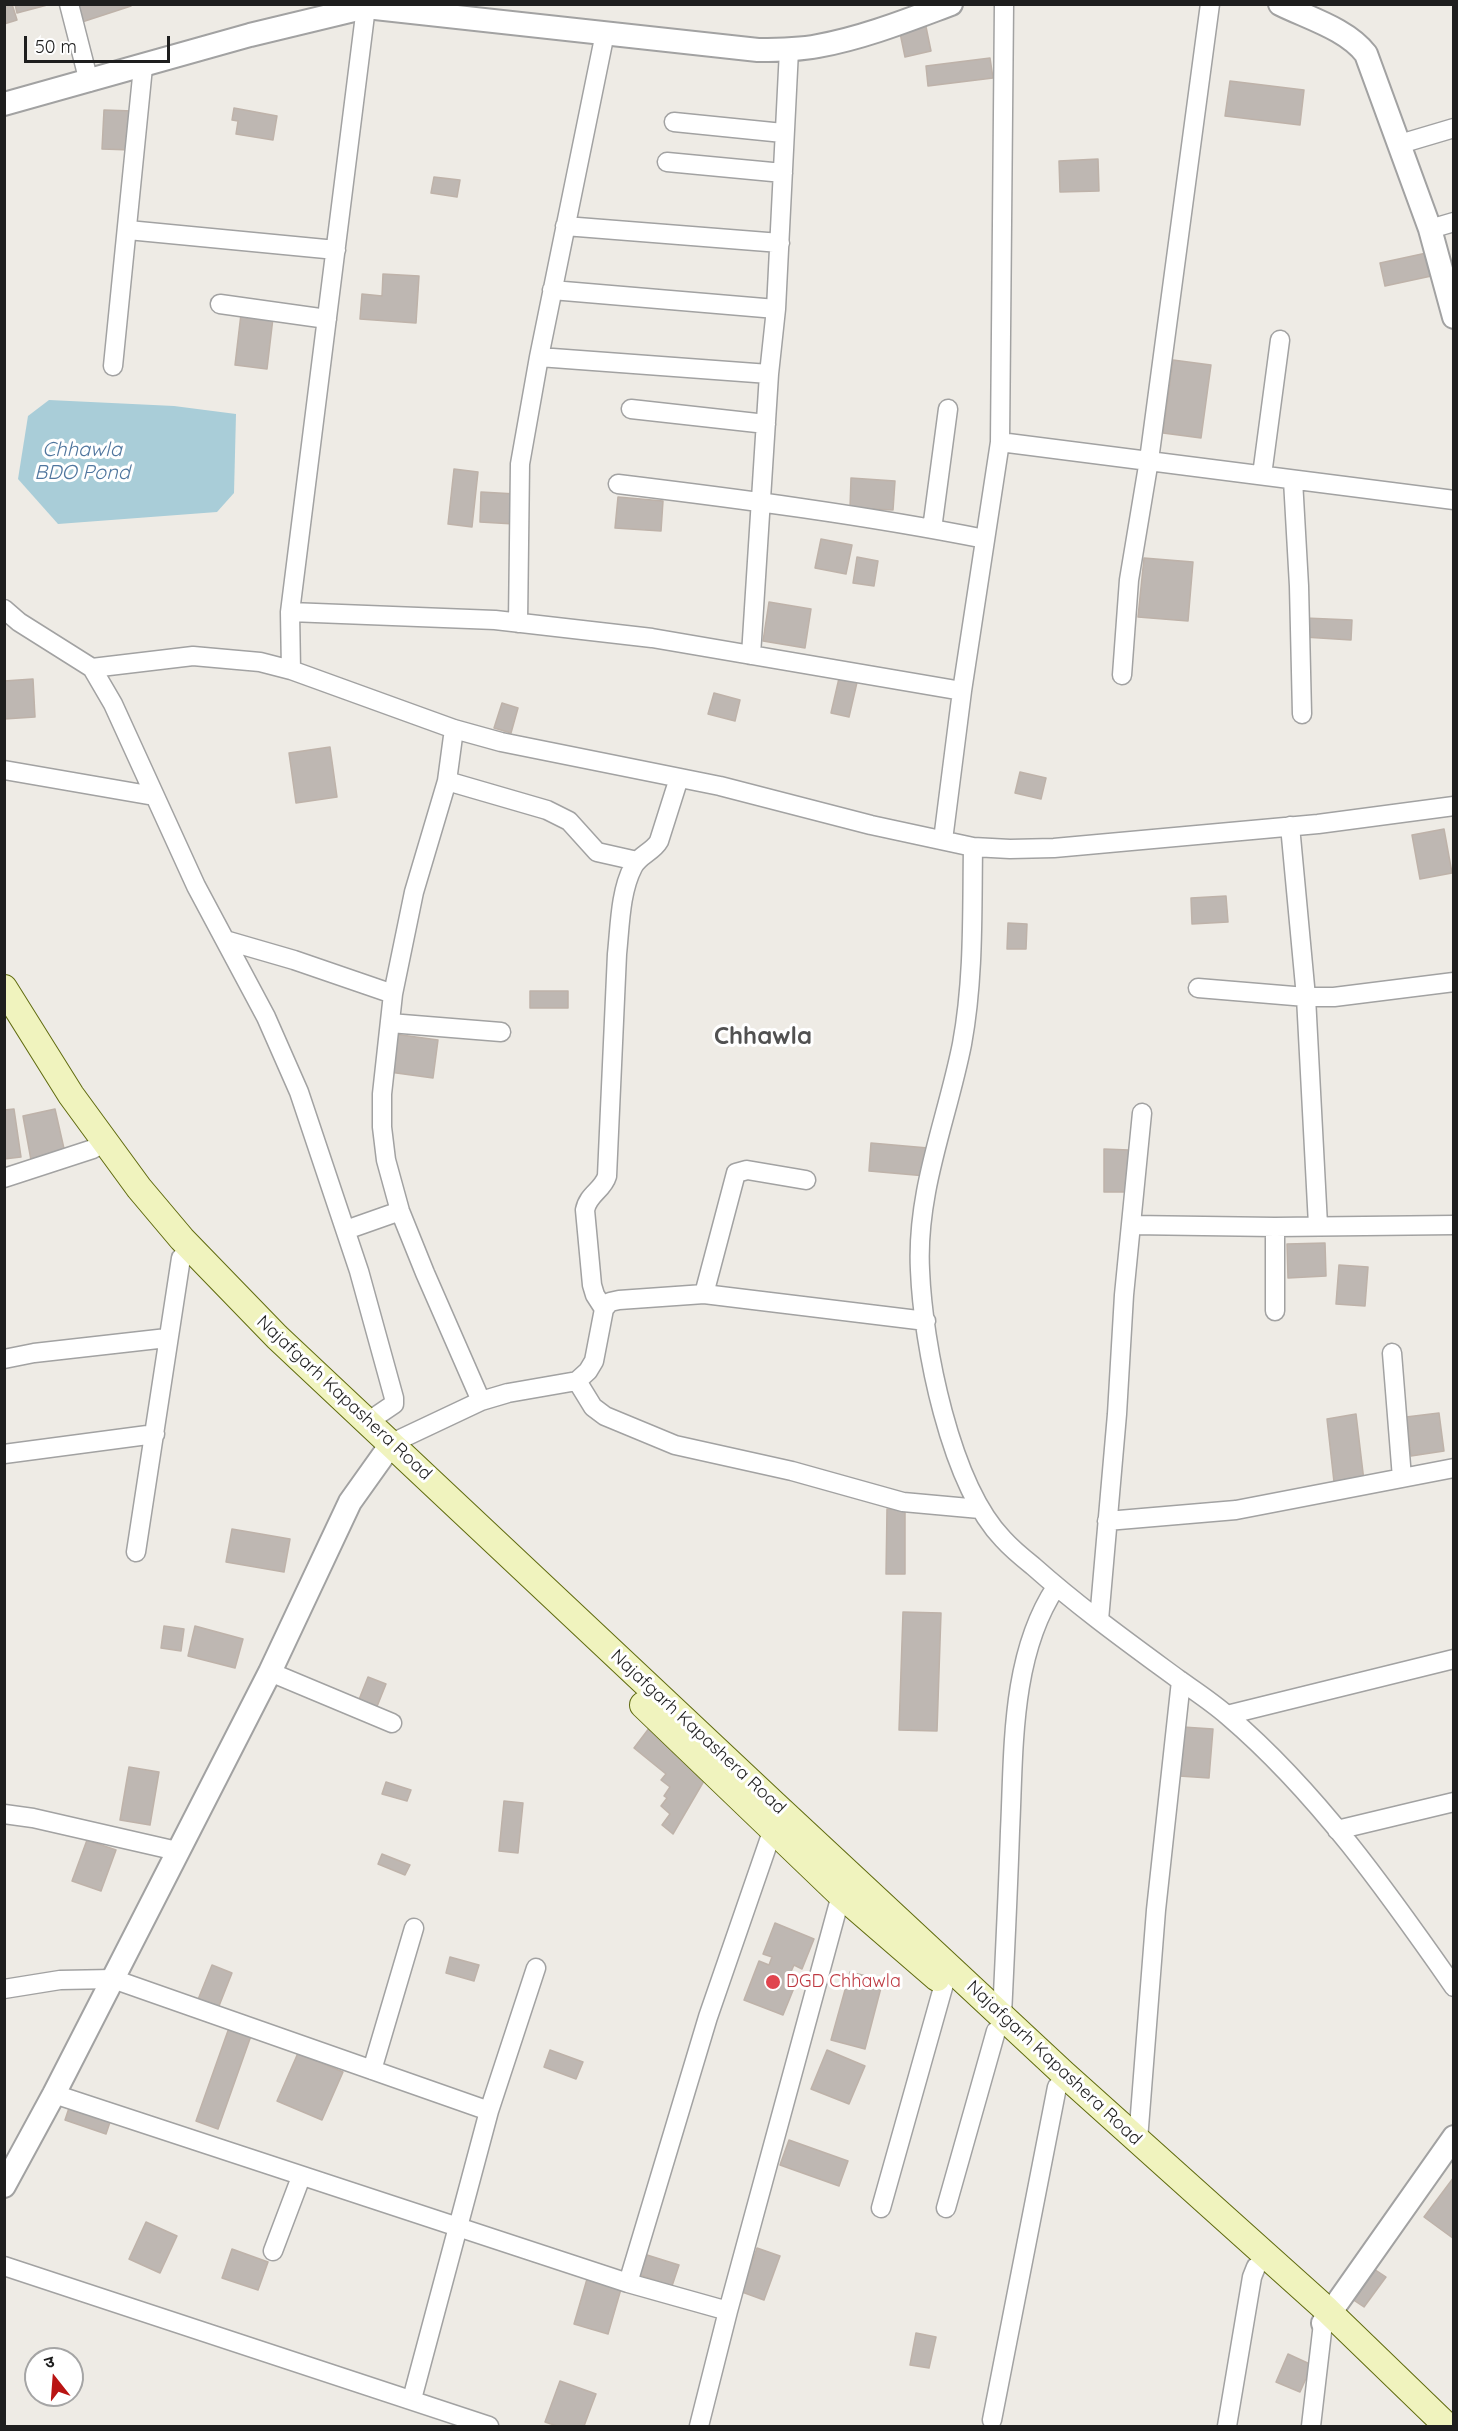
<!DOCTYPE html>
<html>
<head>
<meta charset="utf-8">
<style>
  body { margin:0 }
  #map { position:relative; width:1458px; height:2431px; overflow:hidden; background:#eeebe5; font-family:Quicksand,"Noto Sans Devanagari",sans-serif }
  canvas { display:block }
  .frame { position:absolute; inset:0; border:6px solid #1e1e1e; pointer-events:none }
  .north { position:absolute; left:24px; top:2347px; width:60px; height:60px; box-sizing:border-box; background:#fff; border:2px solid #a5a5a5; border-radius:50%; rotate:343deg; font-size:16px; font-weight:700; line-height:24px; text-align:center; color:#1e1e1e }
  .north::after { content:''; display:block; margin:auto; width:21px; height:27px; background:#b91413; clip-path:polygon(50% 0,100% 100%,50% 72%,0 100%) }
  .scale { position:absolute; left:24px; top:36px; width:146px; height:27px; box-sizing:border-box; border:3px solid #1e1e1e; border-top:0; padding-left:8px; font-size:18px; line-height:21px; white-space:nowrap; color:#1e1e1e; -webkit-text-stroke:4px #fff; paint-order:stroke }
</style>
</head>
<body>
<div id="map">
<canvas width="1458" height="2431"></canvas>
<div class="frame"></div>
<div class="north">उ</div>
<div class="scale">50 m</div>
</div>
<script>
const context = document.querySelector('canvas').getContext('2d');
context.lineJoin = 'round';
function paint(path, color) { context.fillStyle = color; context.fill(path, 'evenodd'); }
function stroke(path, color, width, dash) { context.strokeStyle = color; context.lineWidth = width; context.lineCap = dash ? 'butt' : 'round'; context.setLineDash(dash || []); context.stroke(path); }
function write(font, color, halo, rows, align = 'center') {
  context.font = font + ' Quicksand,sans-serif'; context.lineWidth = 6; context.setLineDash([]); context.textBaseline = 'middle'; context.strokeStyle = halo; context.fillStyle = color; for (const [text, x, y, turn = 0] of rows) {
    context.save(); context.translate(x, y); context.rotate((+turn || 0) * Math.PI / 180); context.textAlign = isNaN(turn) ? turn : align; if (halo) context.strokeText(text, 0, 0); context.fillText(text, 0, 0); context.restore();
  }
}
const water = new Path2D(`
  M 49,400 L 174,406 L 236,414 L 234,493 L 217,512 L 58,524 L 18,479 L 28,416 Z`);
const building = new Path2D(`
  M 4,4 L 12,4 L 17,20 L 4,24 Z
  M 15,4 L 51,4 L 17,13 Z
  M 76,4 L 130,4 L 131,6 L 82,22 Z
  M 925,22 L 931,51 L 905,57 L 899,28 Z
  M 990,58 L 993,78 L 928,86 L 926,66 Z
  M 1230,81 L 1304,90 L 1300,125 L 1225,116 Z
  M 234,108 L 277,116 L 273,140 L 236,134 L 238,121 L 232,120 Z
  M 104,110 L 133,111 L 131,150 L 102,149 Z
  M 1098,159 L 1099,191 L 1060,192 L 1059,161 Z
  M 434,177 L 460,180 L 457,197 L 431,193 Z
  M 1431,252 L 1436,275 L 1385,286 L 1380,263 Z
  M 383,274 L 419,276 L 416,323 L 360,319 L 362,294 L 382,296 Z
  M 241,314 L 273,318 L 267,369 L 235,365 Z
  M 1173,360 L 1211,365 L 1201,438 L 1163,433 Z
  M 454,469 L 478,472 L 472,527 L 448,524 Z
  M 851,478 L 895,481 L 893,510 L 850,508 Z
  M 481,492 L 516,494 L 514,524 L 480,522 Z
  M 618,497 L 663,501 L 661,531 L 615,528 Z
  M 821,539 L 852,545 L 846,574 L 815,568 Z
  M 857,557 L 878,561 L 874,586 L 853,583 Z
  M 1144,558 L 1193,562 L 1188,621 L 1138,617 Z
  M 769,602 L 811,609 L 805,648 L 763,641 Z
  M 1305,618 L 1352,620 L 1351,640 L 1304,637 Z
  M 840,674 L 858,678 L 849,717 L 831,713 Z
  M 33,679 L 35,717 L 4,719 L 4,681 Z
  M 714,693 L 740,700 L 735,721 L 708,714 Z
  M 502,703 L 518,708 L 511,733 L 494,728 Z
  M 330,747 L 337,797 L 296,803 L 289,753 Z
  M 1020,772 L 1046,778 L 1041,799 L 1015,793 Z
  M 1444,829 L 1452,873 L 1420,879 L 1412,835 Z
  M 1226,896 L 1228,922 L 1192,924 L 1191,898 Z
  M 1008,923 L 1027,924 L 1026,949 L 1007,949 Z
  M 530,991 L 568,991 L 568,1008 L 530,1008 Z
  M 394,1034 L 438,1040 L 433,1078 L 389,1072 Z
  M 14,1109 L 21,1157 L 4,1159 L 4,1110 Z
  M 55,1109 L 65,1153 L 31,1160 L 23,1116 Z
  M 871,1143 L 928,1148 L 926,1176 L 869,1171 Z
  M 1104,1149 L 1129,1150 L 1129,1192 L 1104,1192 Z
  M 1325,1243 L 1326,1276 L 1288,1278 L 1287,1244 Z
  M 1339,1265 L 1368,1267 L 1365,1306 L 1336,1304 Z
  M 1439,1413 L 1444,1451 L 1411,1456 L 1406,1417 Z
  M 1356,1414 L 1364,1481 L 1334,1482 L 1327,1419 Z
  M 887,1509 L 905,1509 L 905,1574 L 886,1574 Z
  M 232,1529 L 290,1539 L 284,1572 L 226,1562 Z
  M 903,1612 L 941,1613 L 937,1731 L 899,1730 Z
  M 164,1626 L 184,1629 L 181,1651 L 161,1648 Z
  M 195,1626 L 243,1639 L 235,1668 L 188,1656 Z
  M 368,1677 L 386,1684 L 376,1709 L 358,1702 Z
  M 650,1727 L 708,1774 L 673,1834 L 662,1825 L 670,1814 L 661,1806 L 667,1798 L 664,1796 L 670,1787 L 661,1780 L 666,1774 L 634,1748 Z
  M 1183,1727 L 1213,1729 L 1209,1778 L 1179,1776 Z
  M 129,1767 L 159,1772 L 150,1825 L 120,1820 Z
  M 386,1782 L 411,1790 L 407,1801 L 382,1794 Z
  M 504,1801 L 523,1803 L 518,1853 L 499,1851 Z
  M 87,1840 L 116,1850 L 101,1891 L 72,1881 Z
  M 382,1854 L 410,1865 L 405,1875 L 378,1864 Z
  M 775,1923 L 814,1939 L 802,1969 L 794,1965 L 790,1974 L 798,1978 L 783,2015 L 744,2000 L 759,1961 L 769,1965 L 772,1957 L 763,1954 Z
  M 450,1957 L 479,1965 L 474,1981 L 446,1973 Z
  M 212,1965 L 232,1973 L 217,2011 L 197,2002 Z
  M 850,1972 L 883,1980 L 865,2049 L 831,2040 Z
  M 230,2025 L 252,2033 L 218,2129 L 196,2121 Z
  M 550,2050 L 583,2062 L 576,2079 L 544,2067 Z
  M 827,2050 L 865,2066 L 849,2104 L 811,2089 Z
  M 298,2053 L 343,2072 L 322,2120 L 277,2101 Z
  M 70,2105 L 111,2119 L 106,2134 L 65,2120 Z
  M 789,2140 L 848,2161 L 839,2186 L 780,2165 Z
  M 1454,2177 L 1454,2239 L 1424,2217 Z
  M 146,2222 L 177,2236 L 160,2273 L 129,2259 Z
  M 757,2248 L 780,2256 L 764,2300 L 742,2292 Z
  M 232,2249 L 268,2262 L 258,2290 L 222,2278 Z
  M 647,2255 L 679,2265 L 672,2286 L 640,2275 Z
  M 1371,2267 L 1386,2277 L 1364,2307 L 1349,2297 Z
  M 587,2279 L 621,2289 L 608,2334 L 574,2324 Z
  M 916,2333 L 936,2337 L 929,2368 L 910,2365 Z
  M 1288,2354 L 1312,2365 L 1300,2392 L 1276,2382 Z
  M 560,2381 L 596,2394 L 584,2426 L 557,2426 L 545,2422 Z`);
const minor = new Path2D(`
  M 69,4 L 89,82
  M 674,122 L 783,133
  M 1400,144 L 1454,128
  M 667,162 L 783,173
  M 565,226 L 780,243
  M 1430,229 L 1454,222
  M 128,230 L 336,250
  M 552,290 L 776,309
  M 220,304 L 327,319
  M 539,357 L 769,374
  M 113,366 L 143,67
  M 631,409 L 766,424
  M 1000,442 L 1454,500
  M 1262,475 L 1280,340
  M 1293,480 L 1299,586 L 1302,714
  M 618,484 C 741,499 864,515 985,539
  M 932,529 L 948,409
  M 4,609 L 19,622 L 92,668 L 113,704 L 196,886 L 266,1017 L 299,1092 L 359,1271 L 394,1398 L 394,1404 L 369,1421
  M 290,612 L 495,620 L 652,638 L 962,691
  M 518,623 L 520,464 L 539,357 L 605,33
  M 751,655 L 769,374 L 776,309 L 789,50
  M 92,668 L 193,656 L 260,662 L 291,670 L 454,729 L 501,742 L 720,786 L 871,825 L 973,847 L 1010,849 L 1054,848 L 1318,824 L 1454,806
  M 291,670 L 290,612 L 366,7
  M 1122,675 L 1129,580 L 1149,460 L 1210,4
  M 454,729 L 447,781 L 414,892 L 393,994 L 382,1094 L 382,1127 L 386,1160 L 400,1211 L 425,1273 L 481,1401
  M 4,770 L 154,796
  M 447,781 L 547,810 L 569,821 L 597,852 L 637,861
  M 1290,826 L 1306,997 L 1318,1225
  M 943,840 L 962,691 L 1000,442 L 1004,4
  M 973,847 C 972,912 974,979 962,1044 C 947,1120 916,1191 920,1270 C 923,1345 950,1484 1003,1539 C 1012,1549 1023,1558 1033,1566 C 1079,1607 1129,1643 1178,1679 C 1195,1691 1212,1702 1228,1716 C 1317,1792 1387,1891 1454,1987
  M 225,940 L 294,960 L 393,994
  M 1198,988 L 1306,997 L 1334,997 L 1454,982
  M 390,1023 L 501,1032
  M 4,1178 L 93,1149
  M 1132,1225 L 1275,1227 L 1454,1225
  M 346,1230 L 400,1211
  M 704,1294 L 736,1173 L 747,1170 L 806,1180
  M 604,1309 L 595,1295 L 592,1285 L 585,1210 C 588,1194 603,1190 607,1176 L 617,954 C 620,926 620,892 633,867 C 639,855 653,852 659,841 L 679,778
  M 1275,1311 L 1275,1227
  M 1392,1353 L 1402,1478
  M 4,1359 L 34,1353 L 167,1338
  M 577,1381 L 593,1407 L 605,1416 L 675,1445 L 792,1471 L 903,1502 L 980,1509
  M 392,1443 L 481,1401 L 508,1393 L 577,1381 L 588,1371 L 594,1361 L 604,1309 L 610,1302 L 619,1300 L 704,1294 L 926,1321
  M 4,1454 L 155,1434
  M 1107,1521 L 1236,1510 L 1454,1468
  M 136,1552 L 181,1258
  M 1099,1620 L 1117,1414 L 1124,1295 L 1142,1113
  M 270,1672 L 392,1723
  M 1227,1715 L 1454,1659
  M 4,1814 L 33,1818 L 177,1851
  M 1337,1830 L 1454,1802
  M 4,1989 L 60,1980 L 113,1979 L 489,2111
  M 1002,2015 C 1005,1953 1008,1892 1010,1831 C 1014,1751 1010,1656 1056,1587
  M 372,2070 L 414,1928
  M 54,2094 L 628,2283 L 728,2311
  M 1138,2140 L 1156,1910 L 1181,1681
  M 881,2208 L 944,1984
  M 946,2208 L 996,2031
  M 273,2251 L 301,2177
  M 4,2266 L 489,2426
  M 628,2283 L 708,2017 L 773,1829
  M 412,2399 L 489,2111 L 536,1968
  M 992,2420 L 1057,2087
  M 699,2426 L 728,2311 L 841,1895
  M 1227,2426 L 1252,2277 L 1256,2267
  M 1311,2426 L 1323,2323`);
const tertiary = new Path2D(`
  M 1280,4 C 1308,18 1347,29 1366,54 L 1430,229 L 1454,317
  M 4,104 L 250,35 L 366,7 L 758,50 C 778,50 798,50 818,46 C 863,38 908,20 951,4
  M 4,2186 L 54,2094 L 270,1672 L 350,1502 L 392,1443
  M 1323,2323 L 1454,2137`);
const secondary = new Path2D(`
  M 4,988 L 71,1095 L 139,1188 L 182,1239 L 277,1337 L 773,1803 L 1063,2073 L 1327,2310 L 1447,2426
  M 643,1705 L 841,1895 L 937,1978`);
const markers = [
  [773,1982,8,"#e0444e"]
];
const streetNames = [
  ["Najafgarh Kapashera Road",344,1398,43],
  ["Najafgarh Kapashera Road",698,1732,43],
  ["Najafgarh Kapashera Road",1054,2063,43]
];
const healthNames = [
  ["DGD Chhawla",786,1982]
];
const waterNames = [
  ["Chhawla",82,450],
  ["BDO Pond",82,473]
];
const districtNames = [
  ["Chhawla",763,1037]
];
paint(water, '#a9cdd8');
paint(building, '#beb7b2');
stroke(building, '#beb2a9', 1.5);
stroke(minor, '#a2a2a2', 21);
stroke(tertiary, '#a2a2a2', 26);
stroke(secondary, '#606b0f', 28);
stroke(minor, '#fff', 18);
stroke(tertiary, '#fff', 22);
stroke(secondary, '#f0f3be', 26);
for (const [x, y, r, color] of markers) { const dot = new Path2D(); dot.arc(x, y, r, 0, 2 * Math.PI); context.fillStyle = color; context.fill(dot); stroke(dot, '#fff', 2); }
write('18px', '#1e1e1e', '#fff', streetNames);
write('18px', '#be3a42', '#fff', healthNames, 'left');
write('italic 20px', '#50769e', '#fff', waterNames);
write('bold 24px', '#515151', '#fff', districtNames);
</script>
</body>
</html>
